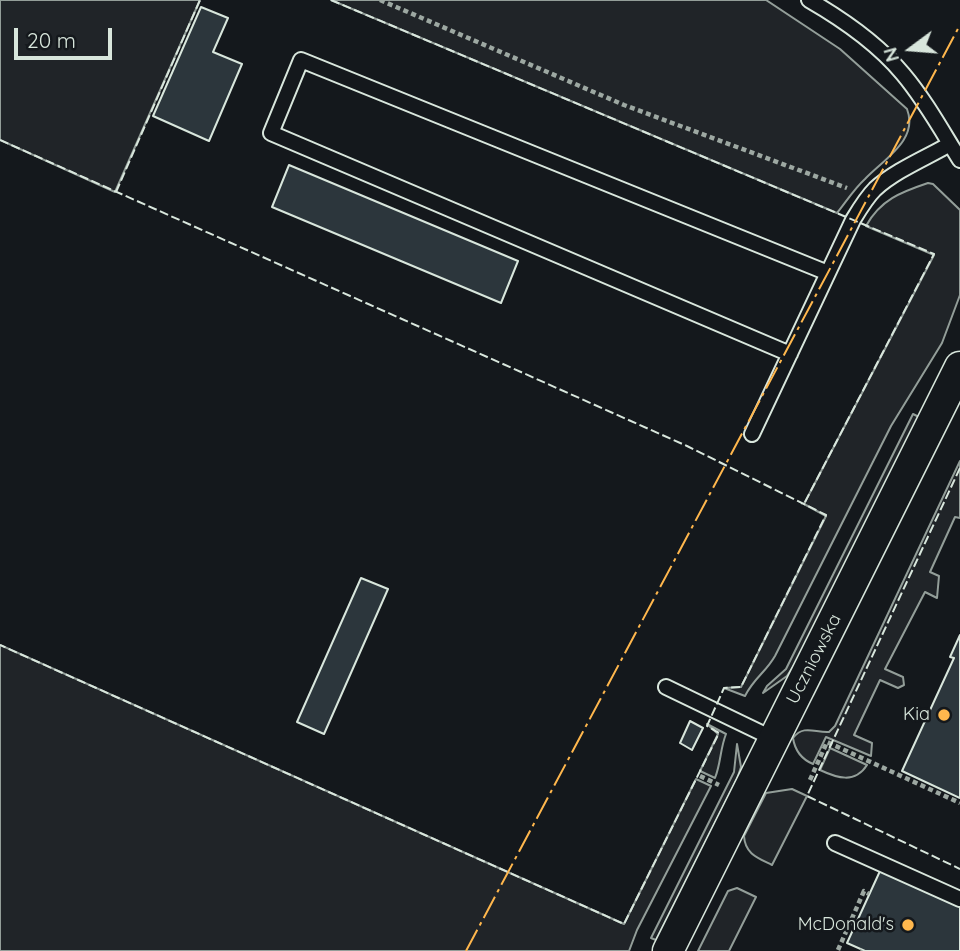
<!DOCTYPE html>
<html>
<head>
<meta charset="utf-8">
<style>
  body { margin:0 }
  #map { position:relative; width:960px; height:951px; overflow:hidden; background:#14181c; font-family:Quicksand,sans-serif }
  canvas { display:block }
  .north { position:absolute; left:876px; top:14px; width:70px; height:70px; -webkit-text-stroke:5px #14181c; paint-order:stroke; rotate:254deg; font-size:19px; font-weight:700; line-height:28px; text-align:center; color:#d8e6dc }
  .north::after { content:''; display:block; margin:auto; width:24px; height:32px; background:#d8e6dc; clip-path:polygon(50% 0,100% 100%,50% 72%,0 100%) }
  .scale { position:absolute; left:14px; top:28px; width:98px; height:32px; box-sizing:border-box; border:4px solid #d8e6dc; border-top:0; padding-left:9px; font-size:21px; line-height:24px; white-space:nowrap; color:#d8e6dc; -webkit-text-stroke:5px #14181c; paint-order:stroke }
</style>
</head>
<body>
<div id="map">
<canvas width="960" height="951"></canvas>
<div class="north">N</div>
<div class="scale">20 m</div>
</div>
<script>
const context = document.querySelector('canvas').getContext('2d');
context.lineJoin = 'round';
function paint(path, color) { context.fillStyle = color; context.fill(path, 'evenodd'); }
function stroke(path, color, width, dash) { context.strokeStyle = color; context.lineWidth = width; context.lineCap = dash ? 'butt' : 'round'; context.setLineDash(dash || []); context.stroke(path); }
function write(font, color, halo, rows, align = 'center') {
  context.font = font + ' Quicksand,sans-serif'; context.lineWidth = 5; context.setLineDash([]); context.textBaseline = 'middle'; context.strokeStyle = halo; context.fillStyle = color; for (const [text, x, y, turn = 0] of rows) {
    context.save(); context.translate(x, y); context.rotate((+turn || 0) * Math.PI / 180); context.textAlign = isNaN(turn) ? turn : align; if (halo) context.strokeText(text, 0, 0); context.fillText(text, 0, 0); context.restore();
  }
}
const green = new Path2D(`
  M 0,0 L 200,0 L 115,192 L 0,140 Z
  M 331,0 L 766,0 L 840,49 L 907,109 C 919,140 884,159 865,179 C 854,189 846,202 837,213 Z
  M 928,183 L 933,184 L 960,210 L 960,295 L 942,343 L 891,426 L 775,656 C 766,672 754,678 745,696 L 724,688 L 741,687 L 826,516 L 804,504 L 934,255 L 866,226 C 880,200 901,192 928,183 Z
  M 913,414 L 919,417 L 798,659 L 787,676 L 763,693 L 767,686 L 786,669 Z
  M 960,461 L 960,518 L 955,517 L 930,572 L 939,576 L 937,598 L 925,592 L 885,669 L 903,677 L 904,685 L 898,688 L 880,680 L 854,735 L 872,743 L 871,756 L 826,737 L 813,764 C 801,759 795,751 793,738 C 804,724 815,733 829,732 L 835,726 Z
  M 0,645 L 624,924 L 696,779 L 711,786 L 637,930 L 629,951 L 0,951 Z
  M 707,724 L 726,734 C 720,749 721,763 715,778 L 700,771 L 718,734 Z
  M 737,744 L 741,767 L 737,779 L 656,940 L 651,938 L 734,772 Z
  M 830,748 L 867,765 C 855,784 837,778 820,770 Z
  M 792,789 L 807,796 L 772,865 C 758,858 745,854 744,836 L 766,793 Z
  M 737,888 L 756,897 L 729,951 L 698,951 L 728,891 Z`);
const building = new Path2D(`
  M 201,7 L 228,18 L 213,52 L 242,64 L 209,141 L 153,116 Z
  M 289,165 L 518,261 L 501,303 L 272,207 Z
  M 361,578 L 388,589 L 324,734 L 297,722 Z
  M 960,635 L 960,798 L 902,771 L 954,658 L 950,657 Z
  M 690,721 L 703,728 L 692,750 L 680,743 Z
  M 880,871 L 960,907 L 960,951 L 865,951 L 847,943 Z`);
const path = new Path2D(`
  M 380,0 L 624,105 L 847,188
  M 700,776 L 719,785
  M 810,780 L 827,742 L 960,803
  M 838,950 L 864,891 L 869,894
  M 861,951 L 862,950`);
const lane = new Path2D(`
  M 809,0 C 842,19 878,44 903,74 C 925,100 942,131 960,160
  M 790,354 L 271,133 L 301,60 L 828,273
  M 752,434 L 853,220 C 859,210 866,198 875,189 C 896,170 926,158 950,144
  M 666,687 L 774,739
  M 835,843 L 960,899`);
const street = new Path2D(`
  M 668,951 L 960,367`);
const fence = new Path2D(`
  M 331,0 L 934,254 L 804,504 L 801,503
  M 0,140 L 687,446 L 826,515 L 741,687 L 724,688 L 707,726 L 719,733 L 624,924 L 0,645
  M 116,192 L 200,0
  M 960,468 L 807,796 L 960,869`);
const power = new Path2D(`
  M 466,951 L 960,25`);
const markers = [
  [944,715,7,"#ffb74d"],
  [908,925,7,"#ffb74d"]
];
const streetNames = [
  ["Uczniowska",814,659,-63]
];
const poiNames = [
  ["Kia",930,715],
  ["McDonald's",894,925]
];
paint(green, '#202428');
stroke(green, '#939e99', 2);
paint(building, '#2c363c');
stroke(building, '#d8e6dc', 2);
stroke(lane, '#d8e6dc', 18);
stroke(street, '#d8e6dc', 33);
stroke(path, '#9da8a2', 4.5, [5, 3.5]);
stroke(lane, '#14181c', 14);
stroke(street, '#14181c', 30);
stroke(fence, '#d8e6dc', 2, [9, 3.5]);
stroke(power, '#ffb74d', 2, [24, 5, 3.5, 5]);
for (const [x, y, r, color] of markers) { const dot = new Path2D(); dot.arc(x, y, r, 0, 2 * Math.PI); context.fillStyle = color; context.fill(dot); stroke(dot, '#14181c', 2.5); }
write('18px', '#d8e6dc', '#14181c', streetNames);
write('18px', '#d8e6dc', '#14181c', poiNames, 'right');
</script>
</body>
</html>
